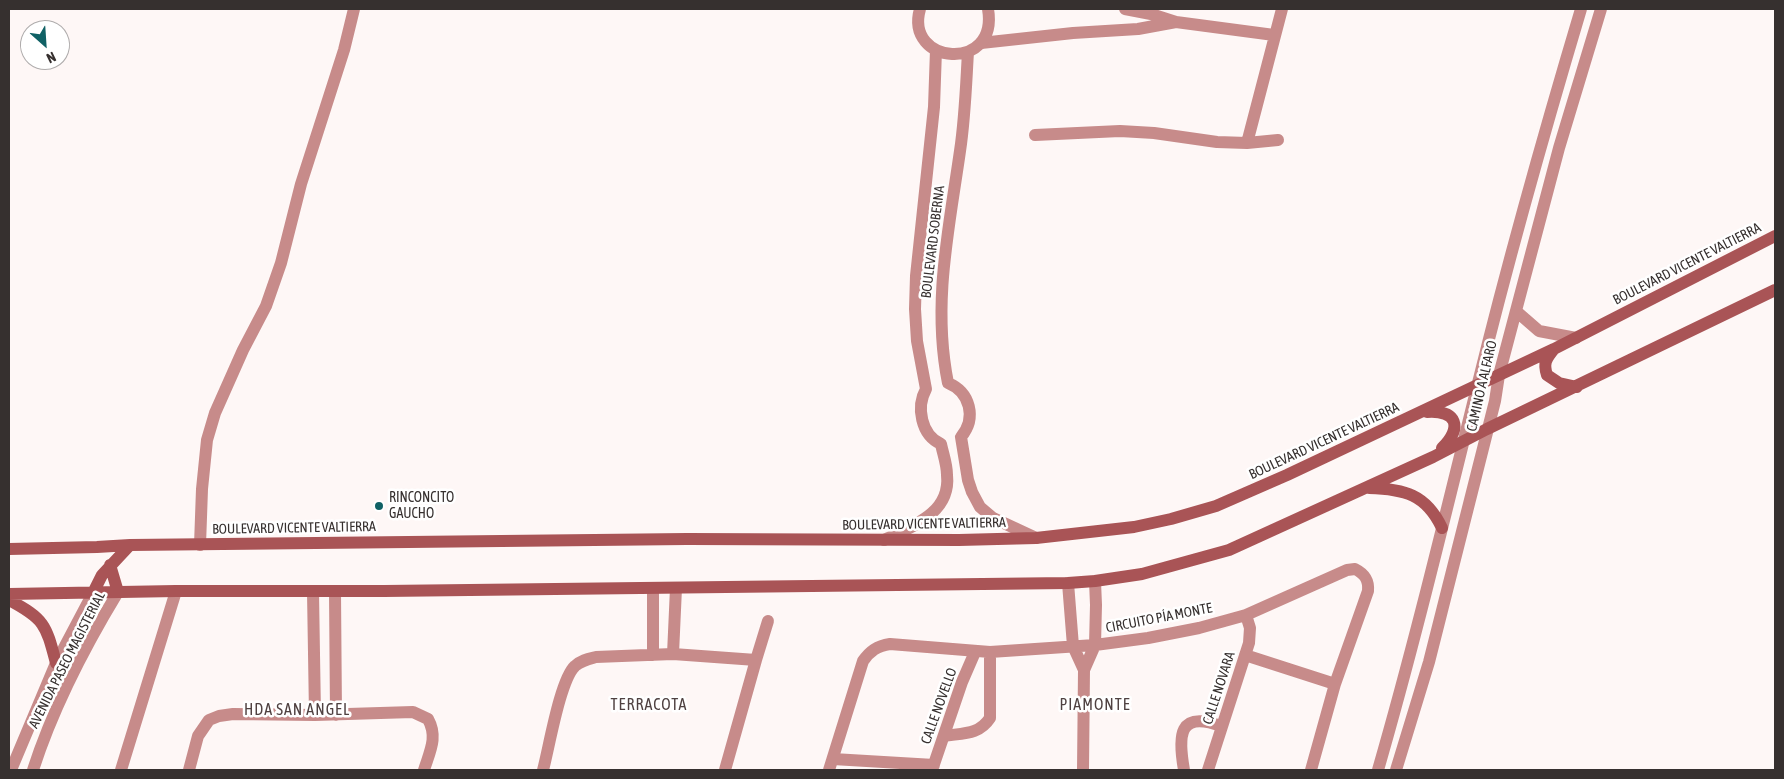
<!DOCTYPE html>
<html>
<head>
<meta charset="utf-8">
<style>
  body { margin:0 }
  #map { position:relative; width:1784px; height:779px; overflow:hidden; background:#fef7f6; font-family:"Asap Condensed",sans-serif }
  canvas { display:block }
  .frame { position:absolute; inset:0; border:10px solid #36302f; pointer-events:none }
  .north { position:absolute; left:20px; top:20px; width:50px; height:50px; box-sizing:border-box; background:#fff; border:1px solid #afacac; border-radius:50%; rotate:154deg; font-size:14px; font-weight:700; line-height:20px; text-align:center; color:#36302f }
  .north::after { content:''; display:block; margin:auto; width:18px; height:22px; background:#106165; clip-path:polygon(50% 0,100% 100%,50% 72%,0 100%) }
</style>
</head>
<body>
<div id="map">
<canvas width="1784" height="779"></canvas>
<div class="frame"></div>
<div class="north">N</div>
</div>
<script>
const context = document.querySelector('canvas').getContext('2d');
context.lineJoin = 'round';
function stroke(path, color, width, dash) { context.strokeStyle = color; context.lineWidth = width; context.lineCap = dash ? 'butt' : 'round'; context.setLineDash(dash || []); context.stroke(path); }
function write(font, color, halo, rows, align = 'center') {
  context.font = font + ' "Asap Condensed",sans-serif'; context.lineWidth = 5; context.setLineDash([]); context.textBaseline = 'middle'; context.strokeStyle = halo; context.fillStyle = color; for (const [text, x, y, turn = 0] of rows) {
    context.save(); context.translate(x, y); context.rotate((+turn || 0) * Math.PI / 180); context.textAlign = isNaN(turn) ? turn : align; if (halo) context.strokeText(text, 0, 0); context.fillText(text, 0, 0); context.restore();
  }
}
const minor = new Path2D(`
  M 1125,9 L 1151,14 L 1176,22 L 1274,35
  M 981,43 L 1073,33 L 1138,29 L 1176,22
  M 1035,135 L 1120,131 L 1154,133 L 1217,142 L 1247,143 L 1278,140
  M 1247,143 L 1282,9
  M 200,545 L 202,489 L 207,440 L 215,413 L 243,350 L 266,306 L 281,263 L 301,184 L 344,50 L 354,9
  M 1068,583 L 1073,646 L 1084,670
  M 313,592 L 315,715
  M 335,592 L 336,715
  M 673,654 L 676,588
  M 653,655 L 653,588
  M 1245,655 L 1335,684
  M 944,736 C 963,733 979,735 990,718 L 990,652
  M 833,759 L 934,765
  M 121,770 L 176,591
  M 189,770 L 198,736 L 209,720 L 219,716 L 233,714 L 315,715 L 413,712 L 428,719 C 438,737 430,751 424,770
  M 543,770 C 549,748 560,680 575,666 C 582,660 588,659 596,657 L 673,654 L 756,660
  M 725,770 L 756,660 L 768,621
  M 829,770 L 863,661 C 870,651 877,646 890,644 L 990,652 L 1095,645 L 1148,638 L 1199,628 L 1246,615 L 1347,570 L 1355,569 C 1365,574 1369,580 1368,591 L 1335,684 L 1311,770
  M 932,770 L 962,682 L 975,652
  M 1083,770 L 1084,670 L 1095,645 L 1096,605 L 1095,581
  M 1184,770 C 1178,736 1178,710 1221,726
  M 1208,770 L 1249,643 L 1250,628 L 1246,615`);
const tertiary = new Path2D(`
  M 920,9 C 904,65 999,73 988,9
  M 968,52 C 966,85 965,118 960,151 C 949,229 932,304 948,383 C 970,392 977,418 961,437 L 968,480 L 972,492 L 980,507 L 993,518 L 1036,538
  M 1516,311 L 1539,331 L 1576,338
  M 884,540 C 913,526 951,513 947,475 C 947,464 943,454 941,444 C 921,435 916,407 926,389 L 917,341 L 915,309 L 916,276 L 934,107 L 936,50
  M 11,770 L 56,663 L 93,593
  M 33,770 C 53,708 84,648 118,592
  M 1378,770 C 1415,642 1446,512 1478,383 C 1509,257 1544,133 1581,9
  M 1396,770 L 1429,662 L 1495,401 L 1499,375 L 1559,148 L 1601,9`);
const secondary = new Path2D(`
  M 1554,349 C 1546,359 1543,363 1547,375 L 1559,383 L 1577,387
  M 1427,412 C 1457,410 1463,427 1442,448
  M 1369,488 C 1404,489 1426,494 1442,528
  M 9,549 L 97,547 L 130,545 L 687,539 L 959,540 L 1036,538 L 1134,527 L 1171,519 L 1216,506 L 1287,475 L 1554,349 L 1775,236
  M 110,565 L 118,592
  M 93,593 L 102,575 L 130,545
  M 9,594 L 176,591 L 384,591 L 1068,583 L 1095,581 L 1142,574 L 1229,550 L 1433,457 L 1487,429 L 1775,290
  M 9,600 C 45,619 46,625 56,663`);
const markers = [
  [379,506,5,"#106165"]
];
const streetNames = [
  ["BOULEVARD SOBERNA",933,242,-83],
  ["BOULEVARD VICENTE VALTIERRA",1687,264,-27],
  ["CAMINO A ALFARO",1482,386,-77],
  ["BOULEVARD VICENTE VALTIERRA",1324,441,-25],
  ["BOULEVARD VICENTE VALTIERRA",924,524,-1],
  ["BOULEVARD VICENTE VALTIERRA",294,528,-1],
  ["CIRCUITO PÍA MONTE",1159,618,-11],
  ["AVENIDA PASEO MAGISTERIAL",67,660,-63],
  ["CALLE NOVARA",1219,688,-72],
  ["CALLE NOVELLO",939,706,-70]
];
const poiNames = [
  ["RINCONCITO",389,498],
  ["GAUCHO",389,514]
];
const quarterNames = [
  ["TERRACOTA",649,705],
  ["PIAMONTE",1095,705],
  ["HDA SAN ANGEL",297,710]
];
stroke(minor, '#c78b8a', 12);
stroke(tertiary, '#c78b8a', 12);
stroke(secondary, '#a95456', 12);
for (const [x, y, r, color] of markers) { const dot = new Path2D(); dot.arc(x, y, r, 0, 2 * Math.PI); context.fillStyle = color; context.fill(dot); stroke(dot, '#fff', 2); }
write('14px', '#36302f', '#fff', streetNames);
write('14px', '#36302f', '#fff', poiNames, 'left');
context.letterSpacing = '1px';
write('16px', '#4f4141', '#fff', quarterNames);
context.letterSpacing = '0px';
</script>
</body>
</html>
